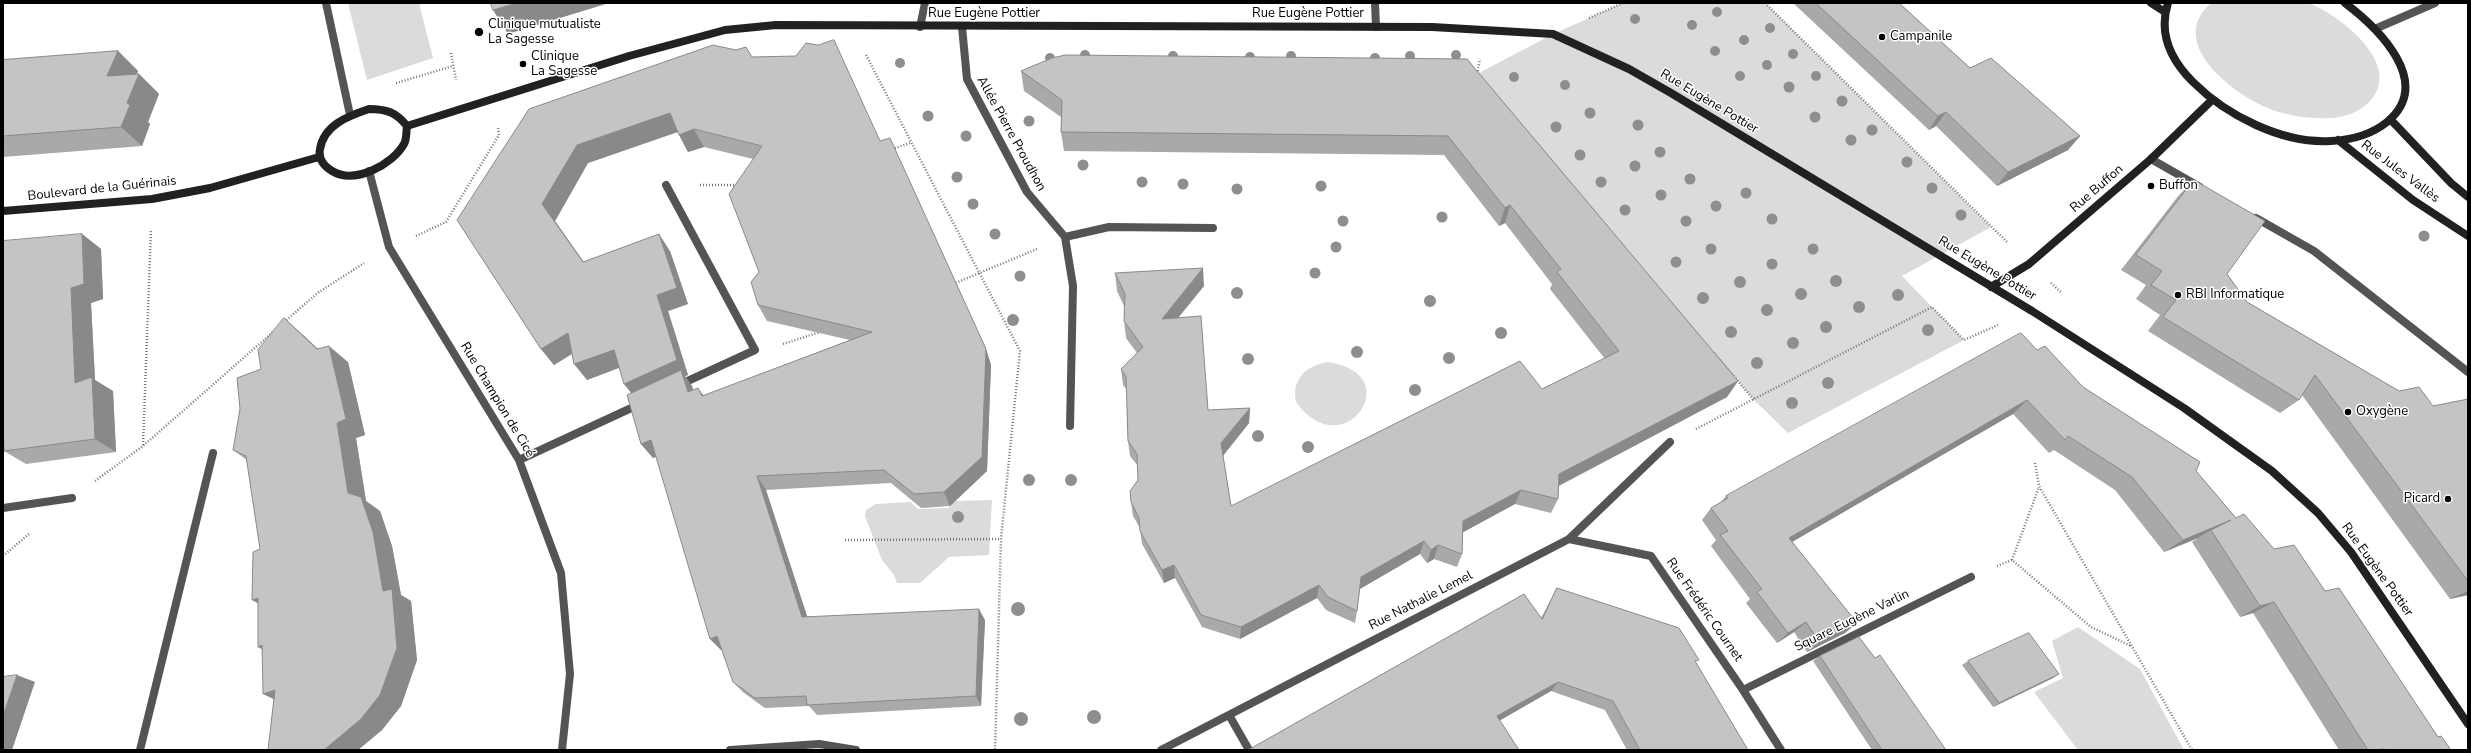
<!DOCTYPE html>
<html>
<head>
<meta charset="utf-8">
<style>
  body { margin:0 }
  #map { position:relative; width:2471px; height:753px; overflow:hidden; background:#fff; font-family:"Nunito Sans",sans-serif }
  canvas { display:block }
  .frame { position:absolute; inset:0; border:4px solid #000; pointer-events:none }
</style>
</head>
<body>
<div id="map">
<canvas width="2471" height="753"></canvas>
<div class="frame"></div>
</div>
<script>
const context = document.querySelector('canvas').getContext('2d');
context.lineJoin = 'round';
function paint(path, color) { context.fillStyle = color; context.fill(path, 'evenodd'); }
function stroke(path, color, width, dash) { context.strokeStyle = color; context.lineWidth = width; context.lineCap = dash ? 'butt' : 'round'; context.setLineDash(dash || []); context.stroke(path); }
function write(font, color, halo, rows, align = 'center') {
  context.font = font + ' "Nunito Sans",sans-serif'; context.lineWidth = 3; context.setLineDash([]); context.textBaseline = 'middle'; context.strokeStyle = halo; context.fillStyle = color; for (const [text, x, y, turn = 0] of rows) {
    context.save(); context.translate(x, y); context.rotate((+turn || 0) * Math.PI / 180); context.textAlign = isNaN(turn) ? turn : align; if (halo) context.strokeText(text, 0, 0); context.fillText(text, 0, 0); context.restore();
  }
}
const green = new Path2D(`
  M 348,3 L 419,3 L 433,58 L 367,80 Z
  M 1623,3 L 1765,3 L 1991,227 L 1902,276 L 1964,340 L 1788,433 L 1754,400 L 1477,74 L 1553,34 Z
  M 2211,3 C 2225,2 2301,0 2311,4 C 2343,17 2408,69 2366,105 C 2356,113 2343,118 2329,118 C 2309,119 2289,116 2270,109 C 2234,95 2165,43 2211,3 Z
  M 1328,362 C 1410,374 1343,468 1296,402 C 1291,379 1307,365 1328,362 Z
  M 992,500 L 989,555 L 949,557 L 920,583 L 897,583 L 894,575 L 882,560 L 865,516 L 866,510 L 876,504 L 911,502 L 918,509 L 948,508 L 955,501 Z
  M 2078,627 L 2140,669 L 2184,750 L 2078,750 L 2034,692 L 2063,678 L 2052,641 Z`);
const path = new Path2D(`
  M 1765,3 L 2008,243
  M 1589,18 L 1623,3
  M 451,53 L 456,80
  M 866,55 L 1020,351 L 1001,539 L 995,750
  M 1477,74 L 1480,59
  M 396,83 L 453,66
  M 892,149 L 910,143
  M 700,185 L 737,185
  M 416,236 L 446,222 L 499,135 L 498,127
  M 2051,283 L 2062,293
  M 953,284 L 1037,249
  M 284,322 L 319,292 L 364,263
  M 783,344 L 820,332
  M 1714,353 L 1754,400
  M 1696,429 L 1932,307 L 1964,340 L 1998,325
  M 143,445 L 151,229
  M 2035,463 L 2039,486 L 2192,750
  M 95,481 L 143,446 L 273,332
  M 845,540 L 1001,539
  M 3,556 L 29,534
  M 2012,560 L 2039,487
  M 1997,566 L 2012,560 L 2091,627 L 2131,646`);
const lane = new Path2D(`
  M 326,3 L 350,115
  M 1375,3 L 1376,27
  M 920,27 L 925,3
  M 2377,28 L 2435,3
  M 2151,159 L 2200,187
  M 2256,218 L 2314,251 L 2468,372
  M 140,750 L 213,453`);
const street = new Path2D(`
  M 962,27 L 967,79 L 1027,192 L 1065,237
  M 369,171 L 389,247 L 519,460 L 561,573 L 570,674 L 562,750
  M 666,185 L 755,350 L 679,385
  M 1065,237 L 1073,286 L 1070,426
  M 1065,237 L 1109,227 L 1213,228
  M 519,460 L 640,404
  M 3,508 L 72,498
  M 1569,539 L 1651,556 L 1743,690 L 1781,750
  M 1743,690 L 1971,577
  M 1229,715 L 1249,750
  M 730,750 L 819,744 L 856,750
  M 1161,750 L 1569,539 L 1670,442`);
const secondary = new Path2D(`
  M 2151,3 L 2165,12
  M 2168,3 C 2158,34 2171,60 2193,82 C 2226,115 2282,144 2331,141 C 2351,140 2371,135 2387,122 C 2435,83 2378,28 2345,3
  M 369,109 C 386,109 396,112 407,126 C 406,132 407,139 404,144 C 393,164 355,185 332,171 C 324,166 318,159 320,149 C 324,125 348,116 369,109 Z
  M 2391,120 L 2451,183 L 2468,197
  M 407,126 L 629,56 L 725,30 L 776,25 L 1432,27 L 1553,34 L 1629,69 L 1671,93 L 2032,311 L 2184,408 L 2272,471 L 2318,513 L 2351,552 L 2468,724
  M 2338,140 L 2413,200 L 2468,236
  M 3,211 L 152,199 L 210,188 L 319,157
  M 1991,287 L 2029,264 L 2151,159 L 2212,100`);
const trees = [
  [1717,12,5],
  [1635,19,5],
  [1692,25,5],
  [1770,28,5],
  [1744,40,5],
  [1715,51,5],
  [1793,54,5],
  [1085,55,5],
  [1456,55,5],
  [1173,56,5],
  [1291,56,5],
  [1410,56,5],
  [1250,57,5],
  [1050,58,5],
  [1375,58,5],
  [900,63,5],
  [1767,65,5],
  [1740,76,5],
  [1816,76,5],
  [1514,77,5],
  [1565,85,5],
  [1789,87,5.5],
  [1842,101,5.5],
  [1590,113,5.5],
  [928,116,5.5],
  [1815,117,5.5],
  [1029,121,5.5],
  [1638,125,5.5],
  [1556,127,5.5],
  [1872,130,5.5],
  [966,136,5.5],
  [1851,140,5.5],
  [1660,152,5.5],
  [1580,155,5.5],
  [1907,162,5.5],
  [1083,165,5.5],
  [1635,166,5.5],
  [957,177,5.5],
  [1690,179,5.5],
  [1142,182,5.5],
  [1601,182,5.5],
  [1183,184,5.5],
  [1321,186,5.5],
  [1932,188,5.5],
  [1237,189,5.5],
  [1746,193,5.5],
  [1661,195,5.5],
  [973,204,5.5],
  [1716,206,5.5],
  [1625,210,5.5],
  [1961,215,5.5],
  [1442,217,5.5],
  [1772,219,5.5],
  [1343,221,5.5],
  [1686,221,5.5],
  [995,234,5.5],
  [2424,236,5.5],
  [1336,247,5.5],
  [1711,249,5.5],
  [1813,249,5.5],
  [1676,262,5.5],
  [1772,264,5.5],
  [1315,273,5.5],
  [1020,276,5.5],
  [1836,281,6],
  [1740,282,6],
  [1237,293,6],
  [1801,294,6],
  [1898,295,6],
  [1703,298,6],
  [1430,301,6],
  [1859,307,6],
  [1767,310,6],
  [1013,320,6],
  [1826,327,6],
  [1928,330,6],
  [1731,332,6],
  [1501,333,6],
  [1793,343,6],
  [1357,352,6],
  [1449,358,6],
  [1248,359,6],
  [1757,363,6],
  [1828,383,6],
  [1415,390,6],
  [1792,403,6],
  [1258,436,6],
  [1308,447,6],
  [1029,480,6],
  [1071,480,6],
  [958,517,6],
  [1018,609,7],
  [1094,717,7],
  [1021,719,7]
];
const wall = new Path2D(`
  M 1793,3 L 1899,3 L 1970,68 L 2080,136 L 2068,150 L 1997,186 L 1936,126 L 1929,130 Z
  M 118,51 L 138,71 L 137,74 L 139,74 L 159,94 L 148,122 L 150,124 L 142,146 L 3,157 L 3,60 Z
  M 752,57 L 880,141 L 986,349 L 991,365 L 987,471 L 950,506 L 921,508 L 891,483 L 766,490 L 807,617 L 985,620 L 981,706 L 817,715 L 809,706 L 765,708 L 744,693 L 733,682 L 656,457 L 653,458 L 641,444 L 631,393 L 619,368 L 587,380 L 572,354 L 554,365 L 541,349 L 457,220 ZM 678,132 L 688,152 L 704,147 L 753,159 L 759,272 L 758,305 L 767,321 L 850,340 L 704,396 L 693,390 L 692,386 L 685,376 L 688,375 L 668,311 L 688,304 L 670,251 L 584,262 L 555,221 L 588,163 Z
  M 1467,59 L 1738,381 L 1727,397 L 1559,486 L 1558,499 L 1551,513 L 1515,504 L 1463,532 L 1462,554 L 1457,567 L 1434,559 L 1427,563 L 1420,554 L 1360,589 L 1357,611 L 1355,623 L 1326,610 L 1317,598 L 1240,639 L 1202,627 L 1175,578 L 1164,583 L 1142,544 L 1140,528 L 1133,516 L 1131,502 L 1138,480 L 1138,466 L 1130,456 L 1128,441 L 1127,390 L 1123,385 L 1121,369 L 1137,353 L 1126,338 L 1124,321 L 1124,306 L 1117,291 L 1115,273 L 1204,286 L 1178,318 L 1208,410 L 1250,408 L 1249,423 L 1223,456 L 1231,506 L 1542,389 L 1605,359 L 1550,289 L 1552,284 L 1505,223 L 1499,226 L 1444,155 L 1064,151 L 1061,132 L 1061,117 L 1024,91 L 1021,71 Z
  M 2194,180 L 2227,274 L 2247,302 L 2399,391 L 2433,406 L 2468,399 L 2468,595 L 2450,599 L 2302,395 L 2299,400 L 2280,413 L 2148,331 L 2160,315 L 2136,299 L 2146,285 L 2121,270 L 2179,195 Z
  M 82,234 L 101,249 L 103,299 L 91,303 L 95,380 L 113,391 L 116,452 L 26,464 L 4,451 Z
  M 284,318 L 303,335 L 318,349 L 348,362 L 365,435 L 356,438 L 366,501 L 380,511 L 392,546 L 401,595 L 411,601 L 417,660 L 401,706 L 382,730 L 358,750 L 268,750 L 274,699 L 262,649 L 258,647 L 260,549 L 247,460 L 233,450 L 240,409 L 261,369 Z
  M 2037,350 L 2083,387 L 2196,471 L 2236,518 L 2325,591 L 2438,737 L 2451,750 L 2339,750 L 2253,613 L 2240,617 L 2192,542 L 2198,538 L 2164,552 L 2115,490 L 2054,450 L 2049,453 L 2013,414 L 1792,542 L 1857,623 L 1845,633 L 1807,652 L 1794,632 L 1777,643 L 1746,603 L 1750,599 L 1711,546 L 1716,540 L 1702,520 L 1711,508 L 1721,502 L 1726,496 Z
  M 1557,588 L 1696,663 L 1748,750 L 1627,750 L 1605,710 L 1551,691 L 1500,720 L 1248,750 L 1541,618 Z
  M 1820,656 L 1946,750 L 1872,750 L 1813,661 Z
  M 1968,661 L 2053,678 L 1993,707 L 1962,665 Z`);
const shadedWall = new Path2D(`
  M 517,3 L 609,3 L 508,34 L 493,10 Z
  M 118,51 L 138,71 L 128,96 L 107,76 Z
  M 139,74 L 159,94 L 148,122 L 150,124 L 142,146 L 121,127 L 127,103 Z
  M 1946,112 L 1936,126 L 1929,130 L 1938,116 Z
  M 670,113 L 680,131 L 588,163 L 555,221 L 595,279 L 542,204 L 577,145 Z
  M 694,129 L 704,147 L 688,152 L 679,135 Z
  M 2080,136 L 2068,150 L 1997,186 L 2008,172 Z
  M 1510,205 L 1505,223 L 1499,226 L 1505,208 Z
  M 82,234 L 101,249 L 103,299 L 91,303 L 95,380 L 113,391 L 116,452 L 95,439 L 75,383 L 71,288 Z
  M 659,234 L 670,251 L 688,304 L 668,311 L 688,375 L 685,376 L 692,386 L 698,406 L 636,399 L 624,384 L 657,295 Z
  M 1203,268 L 1204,286 L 1163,336 L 1162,319 Z
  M 284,318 L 303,335 L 333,363 L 329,346 L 348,362 L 365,435 L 356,438 L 366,501 L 380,511 L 392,546 L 401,595 L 411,601 L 417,660 L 401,706 L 382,730 L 358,750 L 324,750 L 383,591 L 348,493 L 337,423 L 317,349 Z
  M 568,333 L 581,348 L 554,365 L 541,349 Z
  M 986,349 L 991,365 L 987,471 L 950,506 L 944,492 Z
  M 614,350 L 626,365 L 587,380 L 574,364 Z
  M 1738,381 L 1727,397 L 1552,489 L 1559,474 Z
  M 698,388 L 709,403 L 702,396 Z
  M 2027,400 L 2013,414 L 1778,550 L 1789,538 Z
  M 1250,408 L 1249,423 L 1221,458 L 1221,443 Z
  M 651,440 L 662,454 L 653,458 L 641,444 Z
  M 757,476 L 766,490 L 811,628 L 802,617 Z
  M 1521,490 L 1515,504 L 1458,535 L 1463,521 Z
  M 2231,520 L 2211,530 L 2198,538 L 2164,552 L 2183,540 Z
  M 1424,541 L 1420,554 L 1358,590 L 1361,577 Z
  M 1438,545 L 1434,559 L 1427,563 L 1431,550 Z
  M 1174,565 L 1175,578 L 1164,583 L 1162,570 Z
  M 1319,585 L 1317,598 L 1240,639 L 1241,627 Z
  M 2468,591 L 2468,595 L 2450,599 Z
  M 258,598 L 275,613 L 252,600 Z
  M 2274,602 L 2253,613 L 2240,617 L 2260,606 Z
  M 979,609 L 985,620 L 981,706 L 976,696 Z
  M 1806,622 L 1794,632 L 1777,643 L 1788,633 Z
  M 1857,623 L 1845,633 L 1807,652 L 1819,642 Z
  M 717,636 L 728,647 L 721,650 L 710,639 Z
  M 262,645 L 281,659 L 258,647 Z
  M 2059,674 L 2053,678 L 1993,707 L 1999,703 Z
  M 17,675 L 35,682 L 12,750 L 3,750 L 3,716 Z
  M 1558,682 L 1551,691 L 1492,725 L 1497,716 Z
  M 275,690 L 286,705 L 263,694 Z`);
const building = new Path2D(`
  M 491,3 L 517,3 L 493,10 Z
  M 1816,3 L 1899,3 L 1970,68 L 1991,58 L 2080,136 L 2008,172 L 1946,112 L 1938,116 Z
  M 834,40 L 880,141 L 890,138 L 986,349 L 982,457 L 944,492 L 914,494 L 884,470 L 757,476 L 802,617 L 979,609 L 976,696 L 807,705 L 806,696 L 755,698 L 733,682 L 717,636 L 710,639 L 651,440 L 641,444 L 627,395 L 681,370 L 688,392 L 698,388 L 702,396 L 872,332 L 758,305 L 751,282 L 759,272 L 729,194 L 762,146 L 694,129 L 679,135 L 670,113 L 577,145 L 542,204 L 583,262 L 659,234 L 677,288 L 657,295 L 677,360 L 624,384 L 614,350 L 574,364 L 568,333 L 541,349 L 457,220 L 529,109 L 713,45 L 736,50 L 746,47 L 752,57 L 796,56 L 806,43 L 818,45 Z
  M 118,51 L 107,76 L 139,74 L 127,103 L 130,105 L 121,127 L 3,136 L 3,60 Z
  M 1066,55 L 1467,59 L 1738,381 L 1559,474 L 1558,499 L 1521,490 L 1463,521 L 1462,554 L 1438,545 L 1431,550 L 1424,541 L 1361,577 L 1357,611 L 1328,597 L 1319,585 L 1241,627 L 1201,615 L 1174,565 L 1162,570 L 1140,531 L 1139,518 L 1131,502 L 1130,491 L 1138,480 L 1137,454 L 1128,441 L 1126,377 L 1121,369 L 1143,347 L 1124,321 L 1125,294 L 1115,273 L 1203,268 L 1162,319 L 1201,316 L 1208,410 L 1250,408 L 1221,443 L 1231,506 L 1520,361 L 1542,389 L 1619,351 L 1557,272 L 1561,269 L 1510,205 L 1505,208 L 1448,136 L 1061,132 L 1062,100 L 1021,71 L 1052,58 Z
  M 2194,180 L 2265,221 L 2227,274 L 2247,302 L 2399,391 L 2419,387 L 2433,406 L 2468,399 L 2468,581 L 2315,375 L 2299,400 L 2163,317 L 2176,300 L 2151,285 L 2162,271 L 2136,255 Z
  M 82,234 L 84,284 L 71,288 L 75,383 L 92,377 L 95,439 L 4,451 L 3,422 L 3,241 Z
  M 284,318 L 317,349 L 329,346 L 346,419 L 337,423 L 348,493 L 361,497 L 373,532 L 383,591 L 392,589 L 397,648 L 380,695 L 361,719 L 324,750 L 268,750 L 275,690 L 263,694 L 262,645 L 258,647 L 258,598 L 252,600 L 253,552 L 260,549 L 246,456 L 233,450 L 240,409 L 237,378 L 261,369 L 258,350 Z
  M 2021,333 L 2037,350 L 2045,346 L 2083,387 L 2200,462 L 2196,471 L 2236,518 L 2244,514 L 2274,549 L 2294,545 L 2325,591 L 2339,588 L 2438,737 L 2441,736 L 2451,750 L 2385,750 L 2385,749 L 2368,750 L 2274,602 L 2260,606 L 2211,530 L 2231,520 L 2183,540 L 2132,477 L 2068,436 L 2065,440 L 2027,400 L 1789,538 L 1857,623 L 1819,642 L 1806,622 L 1788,633 L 1757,592 L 1762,589 L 1720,535 L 1728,531 L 1711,508 L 1728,498 L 1726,496 Z
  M 1557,588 L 1679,628 L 1699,660 L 1695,661 L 1748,750 L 1640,750 L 1613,701 L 1558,682 L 1497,716 L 1519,750 L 1248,750 L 1524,594 L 1542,619 Z
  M 2029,633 L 2059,674 L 1999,703 L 1968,661 Z
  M 1859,637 L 1875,658 L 1880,655 L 1946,750 L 1882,750 L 1820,656 Z
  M 17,675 L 3,716 L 3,677 Z`);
const markers = [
  [479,32,5,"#000"],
  [1882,37,4,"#000"],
  [523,64,4,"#000"],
  [2151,186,4,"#000"],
  [2178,295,4,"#000"],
  [2348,412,4,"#000"],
  [2448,499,4,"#000"]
];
const streetNames = [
  ["Rue Eugène Pottier",984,14],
  ["Rue Eugène Pottier",1308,14],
  ["Rue Eugène Pottier",1709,102,31],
  ["Allée Pierre Proudhon",1011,134,61],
  ["Rue Jules Vallès",2400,172,37],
  ["Boulevard de la Guérinais",102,189,-6],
  ["Rue Buffon",2097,189,-41],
  ["Rue Eugène Pottier",1987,269,31],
  ["Rue Champion de Cicé",497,400,59],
  ["Rue Eugène Pottier",2377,570,54],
  ["Rue Nathalie Lemel",1421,601,-27],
  ["Rue Frédéric Cournet",1704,610,55],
  ["Square Eugène Varlin",1852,621,-26]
];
const poiNames = [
  ["Clinique mutualiste",488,25],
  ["La Sagesse",488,40],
  ["Campanile",1890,37],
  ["Clinique",531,57],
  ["La Sagesse",531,72],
  ["Buffon",2159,186],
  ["RBI Informatique",2186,295],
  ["Oxygène",2356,412],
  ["Picard",2440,499,"right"]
];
paint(green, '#dbdbdb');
stroke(path, '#767676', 2.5, [1, 2]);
stroke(lane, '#545454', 8);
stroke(street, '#545454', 8);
stroke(secondary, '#212121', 8);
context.fillStyle = '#8e8e8e';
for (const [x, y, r] of trees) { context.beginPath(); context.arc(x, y, r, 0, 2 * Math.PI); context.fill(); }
paint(wall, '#a9a9a9');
paint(shadedWall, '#898989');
paint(building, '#c4c4c4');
stroke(building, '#898989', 1);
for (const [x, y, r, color] of markers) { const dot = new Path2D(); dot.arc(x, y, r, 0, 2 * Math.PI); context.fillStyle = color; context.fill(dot); stroke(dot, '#fff', 1.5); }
write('13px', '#000', '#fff', streetNames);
write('13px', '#000', '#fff', poiNames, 'left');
</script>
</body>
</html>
